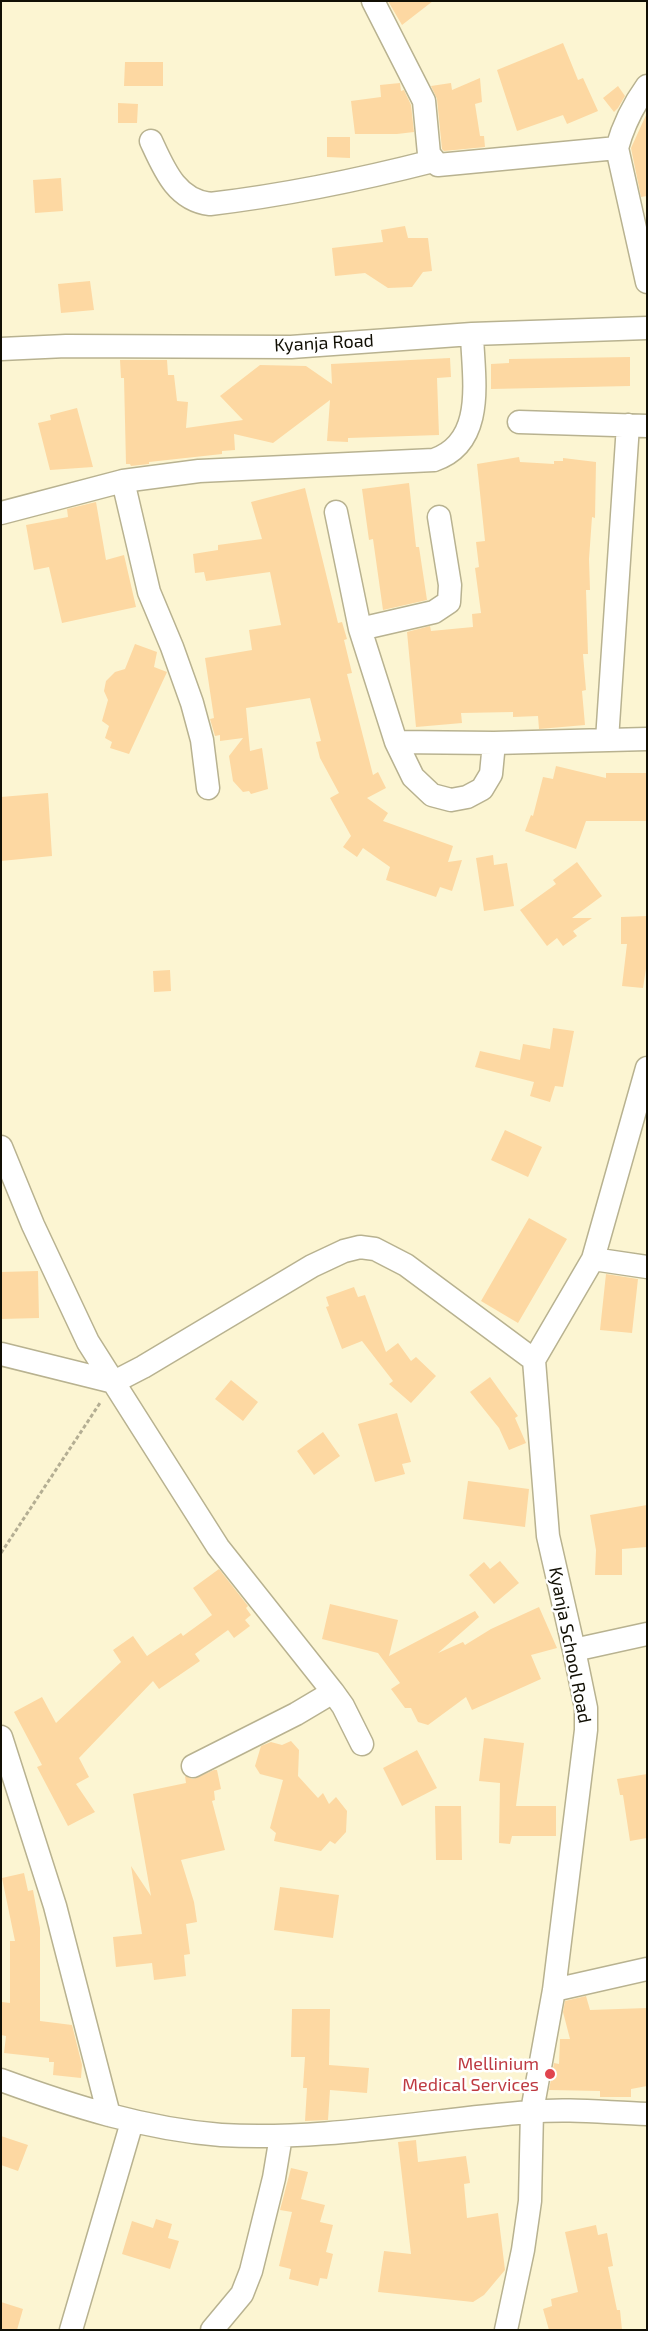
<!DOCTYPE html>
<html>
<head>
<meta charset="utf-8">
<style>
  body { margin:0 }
  #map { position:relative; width:648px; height:2331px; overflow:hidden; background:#fcf5d2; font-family:"Exo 2",sans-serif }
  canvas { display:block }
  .frame { position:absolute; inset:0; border:2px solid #110f04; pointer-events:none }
</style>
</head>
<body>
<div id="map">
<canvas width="648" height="2331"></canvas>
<div class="frame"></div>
</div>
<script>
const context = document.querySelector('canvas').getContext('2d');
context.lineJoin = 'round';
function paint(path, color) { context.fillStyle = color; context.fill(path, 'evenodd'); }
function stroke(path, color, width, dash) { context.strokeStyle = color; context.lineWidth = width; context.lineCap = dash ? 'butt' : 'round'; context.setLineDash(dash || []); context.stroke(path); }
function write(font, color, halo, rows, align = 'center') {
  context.font = font + ' "Exo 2",sans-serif'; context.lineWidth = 5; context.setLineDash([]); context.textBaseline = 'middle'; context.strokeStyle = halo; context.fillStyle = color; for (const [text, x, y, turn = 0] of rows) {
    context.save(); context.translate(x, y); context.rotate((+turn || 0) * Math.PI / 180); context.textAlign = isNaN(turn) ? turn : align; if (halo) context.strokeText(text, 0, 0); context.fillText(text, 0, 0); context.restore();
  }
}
const building = new Path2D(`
  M 388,1 L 433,1 L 402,25 Z
  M 563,43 L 578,80 L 583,78 L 598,111 L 567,124 L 563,115 L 517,131 L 497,70 Z
  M 125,62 L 163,62 L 163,86 L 124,86 Z
  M 480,78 L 482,102 L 475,104 L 480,136 L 484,136 L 485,147 L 444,151 L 442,149 L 437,99 L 431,86 L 451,83 L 452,90 Z
  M 400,83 L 401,91 L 404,90 L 411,105 L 414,132 L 397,134 L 355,134 L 351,101 L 381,97 L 380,85 Z
  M 618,86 L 625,96 L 618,108 L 614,112 L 603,98 Z
  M 118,103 L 138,104 L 137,123 L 118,123 Z
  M 647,113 L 647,196 L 641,197 L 631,148 Z
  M 327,137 L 350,137 L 350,158 L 327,157 Z
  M 61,178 L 63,211 L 35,213 L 33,180 Z
  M 405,226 L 408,238 L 428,238 L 432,271 L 423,272 L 412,287 L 388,288 L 365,273 L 335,276 L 332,248 L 383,242 L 381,230 Z
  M 90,281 L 94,310 L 61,313 L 58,284 Z
  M 630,357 L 630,386 L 491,389 L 491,364 L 509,363 L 509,359 Z
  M 450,358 L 451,377 L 437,378 L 439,435 L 348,438 L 348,442 L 327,441 L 330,400 L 273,443 L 234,434 L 235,450 L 222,451 L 222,454 L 149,462 L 149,464 L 131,466 L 130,464 L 126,464 L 124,378 L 121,378 L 120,360 L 167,360 L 168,375 L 174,375 L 177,401 L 188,402 L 186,428 L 243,420 L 220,396 L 260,365 L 306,366 L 332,384 L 331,364 Z
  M 77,408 L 93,467 L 50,470 L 38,423 L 51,420 L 50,415 Z
  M 519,457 L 520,462 L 554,464 L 554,461 L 563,461 L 563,458 L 596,462 L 595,518 L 592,517 L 589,559 L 590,590 L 586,590 L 588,654 L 583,654 L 586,690 L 582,691 L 585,725 L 539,729 L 538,716 L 513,717 L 513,712 L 461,713 L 462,723 L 416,727 L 407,632 L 430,626 L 431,631 L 473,627 L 472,614 L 481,613 L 475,568 L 479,567 L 476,542 L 485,541 L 477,464 Z
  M 409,483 L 416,547 L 419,547 L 427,600 L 383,610 L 373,539 L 369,540 L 362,489 Z
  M 305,488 L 338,623 L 342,622 L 347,639 L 344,640 L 352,673 L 347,674 L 373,775 L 378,772 L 386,788 L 367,798 L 388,813 L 383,821 L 453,846 L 448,862 L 462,860 L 452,891 L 440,887 L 436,897 L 386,880 L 390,867 L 363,848 L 357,857 L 343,847 L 351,836 L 330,798 L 339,793 L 320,758 L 316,742 L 321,741 L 310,698 L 246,708 L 250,751 L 262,748 L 268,789 L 251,794 L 249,791 L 243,792 L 233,781 L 229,756 L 243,738 L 220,741 L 220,735 L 215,736 L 210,719 L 214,718 L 205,658 L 252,650 L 249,630 L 281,625 L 270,572 L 206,581 L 204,572 L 195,573 L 193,554 L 218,550 L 218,545 L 262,539 L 251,502 Z
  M 96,502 L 106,560 L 124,555 L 136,607 L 62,623 L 49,567 L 34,570 L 26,525 L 68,517 L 67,509 Z
  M 135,644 L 157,652 L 154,667 L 167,672 L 129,754 L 110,748 L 112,742 L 105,738 L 109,726 L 102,721 L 108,700 L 104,691 L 106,681 L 115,672 L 125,669 Z
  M 556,766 L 606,778 L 606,773 L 647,773 L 647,821 L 586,821 L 576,849 L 525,831 L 531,815 L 533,816 L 543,777 L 553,779 Z
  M 48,793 L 52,856 L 1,861 L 1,797 Z
  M 493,855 L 494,865 L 507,863 L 514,906 L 484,911 L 476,858 Z
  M 577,862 L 602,896 L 572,918 L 592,918 L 573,931 L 577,936 L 563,946 L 557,938 L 547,946 L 520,910 L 556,884 L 553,880 Z
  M 647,916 L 647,962 L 643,988 L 622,986 L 627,944 L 621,944 L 621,917 Z
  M 170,970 L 171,991 L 154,992 L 153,971 Z
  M 553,1028 L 574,1031 L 563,1087 L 555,1086 L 550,1102 L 530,1096 L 534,1082 L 475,1067 L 480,1051 L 520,1060 L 523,1044 L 550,1049 Z
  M 505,1130 L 542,1147 L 528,1177 L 491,1160 Z
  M 529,1218 L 567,1239 L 518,1323 L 481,1301 Z
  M 38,1271 L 39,1318 L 1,1319 L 1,1272 Z
  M 606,1274 L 638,1279 L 632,1333 L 600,1330 Z
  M 354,1287 L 358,1297 L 365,1295 L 386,1352 L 398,1343 L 411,1361 L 416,1357 L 436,1376 L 411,1403 L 389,1384 L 393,1381 L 362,1341 L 342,1349 L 326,1307 L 329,1306 L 326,1297 Z
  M 490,1377 L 518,1416 L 515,1418 L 526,1443 L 509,1450 L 499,1428 L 470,1392 Z
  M 231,1380 L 258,1402 L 243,1421 L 215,1399 Z
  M 397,1413 L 411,1462 L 402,1464 L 405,1474 L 375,1482 L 358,1424 Z
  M 323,1432 L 340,1456 L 314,1475 L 297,1451 Z
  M 468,1481 L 529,1489 L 525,1527 L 463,1519 Z
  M 647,1505 L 647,1547 L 622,1549 L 622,1575 L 595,1575 L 596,1550 L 590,1515 Z
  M 500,1561 L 519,1583 L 494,1604 L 469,1575 L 484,1562 L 490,1569 Z
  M 219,1569 L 248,1606 L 246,1608 L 251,1615 L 245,1620 L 250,1626 L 234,1638 L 228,1630 L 195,1654 L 200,1661 L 159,1689 L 153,1681 L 79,1758 L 89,1777 L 76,1784 L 95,1812 L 68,1826 L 37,1767 L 42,1765 L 14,1712 L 42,1697 L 56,1723 L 121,1662 L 113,1650 L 133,1636 L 147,1656 L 181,1633 L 183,1636 L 212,1615 L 193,1588 Z
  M 330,1604 L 398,1620 L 389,1656 L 475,1611 L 479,1617 L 438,1653 L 463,1642 L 465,1645 L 491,1629 L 539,1607 L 557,1648 L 531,1655 L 541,1679 L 472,1710 L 466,1697 L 428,1725 L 418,1722 L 411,1708 L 405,1708 L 391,1689 L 400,1683 L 378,1653 L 322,1639 Z
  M 484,1738 L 524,1743 L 516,1806 L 556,1806 L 556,1836 L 512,1836 L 510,1844 L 499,1843 L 500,1783 L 479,1781 Z
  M 291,1741 L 299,1750 L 298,1776 L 318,1798 L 323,1793 L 329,1804 L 336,1797 L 347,1811 L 346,1832 L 335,1844 L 330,1841 L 321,1851 L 274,1841 L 276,1833 L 270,1828 L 283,1780 L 260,1774 L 255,1766 L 261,1746 L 271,1742 L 282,1745 Z
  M 417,1750 L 437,1788 L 402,1806 L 383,1768 Z
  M 214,1770 L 217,1770 L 221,1789 L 214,1791 L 215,1800 L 212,1801 L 225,1850 L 181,1860 L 194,1902 L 197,1922 L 186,1924 L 190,1954 L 184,1955 L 186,1976 L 154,1980 L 152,1963 L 116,1967 L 113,1937 L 142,1934 L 131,1866 L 151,1896 L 133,1794 L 186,1783 L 185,1776 L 193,1779 Z
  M 647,1774 L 647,1838 L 630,1841 L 623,1795 L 620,1795 L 617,1779 Z
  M 435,1806 L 461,1806 L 462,1860 L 436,1860 Z
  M 24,1873 L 28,1891 L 33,1890 L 40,1928 L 40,2021 L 72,2025 L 82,2065 L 81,2078 L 53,2075 L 54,2062 L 49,2062 L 49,2058 L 4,2053 L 6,2036 L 1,2035 L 1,2011 L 2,2002 L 10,2003 L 10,1941 L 15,1941 L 2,1878 Z
  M 280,1887 L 339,1895 L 333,1938 L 274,1930 Z
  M 586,1996 L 590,2010 L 647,2008 L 647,2086 L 631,2089 L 631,2097 L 600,2097 L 600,2091 L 549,2090 L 554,2063 L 559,2064 L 560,2039 L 570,2039 L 563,2012 L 565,2001 Z
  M 292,2009 L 330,2009 L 329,2065 L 369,2068 L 367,2093 L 330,2090 L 328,2120 L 305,2121 L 307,2088 L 303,2088 L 305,2057 L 291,2057 Z
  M 1,2136 L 28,2145 L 18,2171 L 1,2165 Z
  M 416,2140 L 418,2162 L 466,2156 L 470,2183 L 464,2184 L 467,2218 L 498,2213 L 505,2270 L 484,2295 L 473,2302 L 378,2292 L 384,2251 L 411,2254 L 398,2142 Z
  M 291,2168 L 308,2172 L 301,2199 L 325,2205 L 320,2222 L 333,2225 L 326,2252 L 333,2254 L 327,2279 L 320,2278 L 318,2286 L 289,2279 L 291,2269 L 279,2266 L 292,2212 L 280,2210 Z
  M 156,2219 L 172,2224 L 168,2238 L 179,2241 L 170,2269 L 122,2254 L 132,2221 L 153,2228 Z
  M 596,2225 L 598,2235 L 607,2233 L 613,2266 L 608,2267 L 617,2310 L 620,2310 L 622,2330 L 549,2330 L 543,2309 L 552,2306 L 551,2299 L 578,2292 L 565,2232 Z
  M 1,2302 L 23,2309 L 17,2330 L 1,2330 Z`);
const path = new Path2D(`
  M 1,1553 L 100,1403`);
const minor = new Path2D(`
  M 373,1 L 424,101 L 429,154 L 438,165 L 617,148
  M 647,86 C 634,104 623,126 617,148 L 647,282
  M 151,141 C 164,169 176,200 210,204 C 286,195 359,180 433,161
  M 1,349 L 66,346 L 291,347 L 472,334 L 647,328
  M 519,422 L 647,426
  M 123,481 L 149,592 L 172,647 L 192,703 L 202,740 L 208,788
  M 336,512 L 360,629 L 396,742 L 494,743 L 647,739
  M 1,513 L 123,481 L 199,471 L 434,460 C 487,442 473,377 472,334
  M 360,629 L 434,612 L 449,602 L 450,585 L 439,517
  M 607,740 L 628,425
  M 396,742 L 413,777 L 432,795 L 451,800 L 467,797 L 482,789 L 491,774 L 494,743
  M 1,1147 L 33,1225 L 88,1342 L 218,1547 L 333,1692 L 343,1706 L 362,1744
  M 593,1259 L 647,1267
  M 1,1354 L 114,1382 L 143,1367 L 312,1266 L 344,1251 L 360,1247 L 375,1249 L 406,1265 L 534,1360
  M 574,1650 L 647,1634
  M 1,1737 L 55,1906 L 109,2115
  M 193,1766 L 296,1714 L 333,1692
  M 554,1990 L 647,1969
  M 1,2080 C 72,2106 145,2129 221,2135 C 324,2141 427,2120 530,2112 C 568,2108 608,2113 647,2114
  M 71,2330 L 132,2122
  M 212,2330 L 242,2294 L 251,2271 L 274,2178 L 281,2136
  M 506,2330 L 523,2250 L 530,2201 L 532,2111 L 554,1990 L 586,1730 L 586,1708 L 574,1650 L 548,1536 L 534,1360 L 593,1259 L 647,1068`);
const markers = [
  [550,2074,6,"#e0444e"]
];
const streetNames = [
  ["Kyanja Road",324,343,-3],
  ["Kyanja School Road",570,1645,79]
];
const healthNames = [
  ["Mellinium",539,2064],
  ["Medical Services",539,2085]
];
paint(building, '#fdd8a2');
stroke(minor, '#b8b290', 25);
stroke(path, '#b4ae93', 3, [4, 2.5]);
stroke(minor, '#fff', 22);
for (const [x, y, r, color] of markers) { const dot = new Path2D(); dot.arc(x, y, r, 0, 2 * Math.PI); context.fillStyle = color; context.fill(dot); stroke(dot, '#fff', 2); }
write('18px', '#110f04', '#fff', streetNames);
write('18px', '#be3a42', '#fff', healthNames, 'right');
</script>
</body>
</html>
